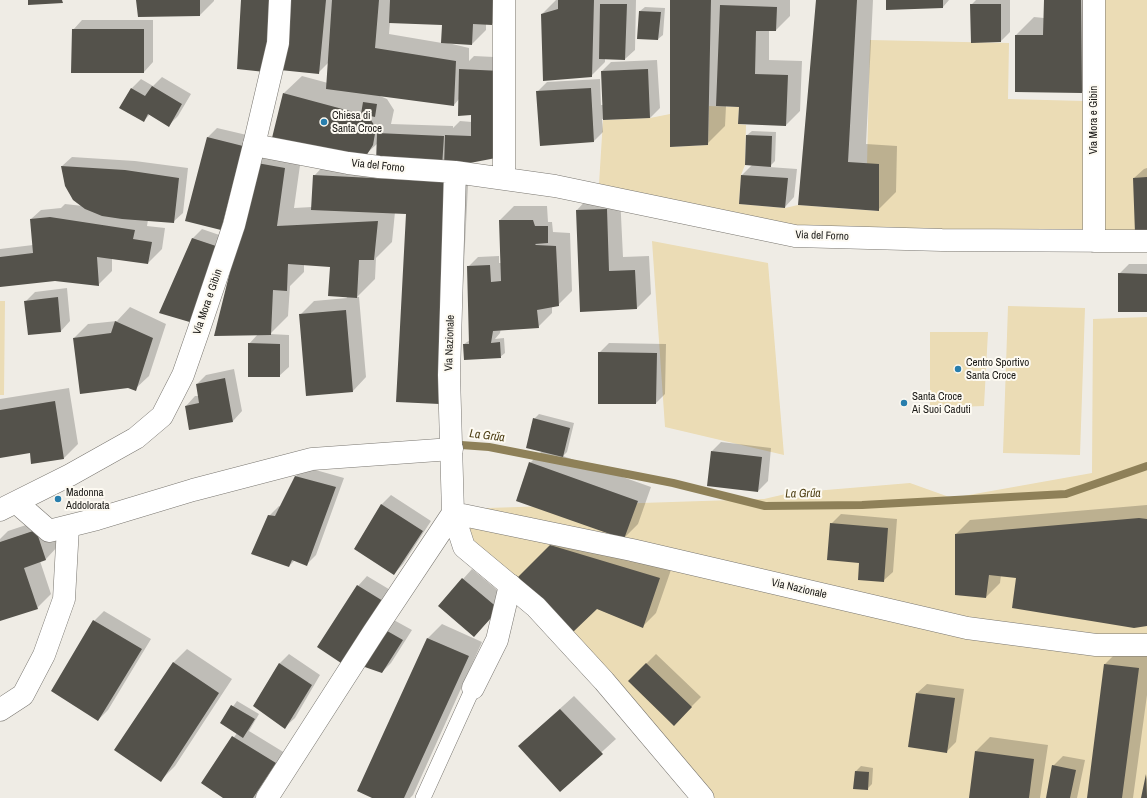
<!DOCTYPE html>
<html>
<head>
<meta charset="utf-8">
<style>
  body { margin:0 }
  canvas { display:block; background:#efece5 }
</style>
</head>
<body>
<canvas width="1147" height="798"></canvas>
<script>
const context = document.querySelector('canvas').getContext('2d');
context.lineJoin = 'round';
function paint(path, color) { context.fillStyle = color; context.fill(path, 'evenodd'); }
function stroke(path, color, width, dash) { context.strokeStyle = color; context.lineWidth = width; context.lineCap = dash ? 'butt' : 'round'; context.setLineDash(dash || []); context.stroke(path); }
function write(font, color, halo, rows, align = 'center') {
  context.font = font + ' "Archivo Narrow",sans-serif'; context.lineWidth = 4; context.setLineDash([]); context.textBaseline = 'middle'; context.strokeStyle = halo; context.fillStyle = color; for (const [text, x, y, turn = 0] of rows) {
    context.save(); context.translate(x, y); context.rotate((+turn || 0) * Math.PI / 180); context.textAlign = isNaN(turn) ? turn : align; if (halo) context.strokeText(text, 0, 0); context.fillText(text, 0, 0); context.restore();
  }
}
const green = new Path2D(`
  M 1100,0 L 1147,0 L 1147,232 L 1099,235 Z
  M 870,40 L 1009,43 L 1008,99 L 1084,101 L 1088,235 L 797,229 L 599,184 L 603,120 L 650,118 L 670,114 L 670,147 L 708,145 L 709,106 L 739,107 L 738,124 L 746,125 L 745,165 L 741,175 L 739,204 L 785,208 L 798,205 L 879,211 L 879,164 L 867,164 Z
  M 652,241 L 768,263 L 784,455 L 665,427 Z
  M 0,301 L 5,301 L 4,395 L 0,395 Z
  M 1008,306 L 1085,308 L 1080,455 L 1003,453 Z
  M 1147,317 L 1147,643 L 969,626 L 457,509 L 764,499 L 790,493 L 910,483 L 952,498 L 1092,473 L 1093,319 Z
  M 930,332 L 988,332 L 984,406 L 930,408 Z
  M 460,519 L 903,616 L 1147,647 L 1147,798 L 714,798 L 467,543 Z`);
const shadow = new Path2D(`
  M 137,0 L 214,0 L 214,1 L 200,15 Z
  M 241,0 L 506,0 L 506,10 L 492,24 L 486,23 L 486,30 L 472,44 L 448,43 L 469,48 L 469,61 L 474,56 L 515,58 L 462,163 L 469,165 L 458,385 L 407,213 L 395,212 L 392,242 L 376,258 L 375,279 L 357,297 L 359,297 L 366,377 L 353,391 L 300,315 L 314,301 L 347,298 L 331,266 L 304,264 L 304,272 L 290,286 L 288,316 L 270,334 L 289,335 L 289,367 L 279,376 L 249,344 L 258,334 L 257,163 L 275,145 L 302,151 L 294,208 L 312,207 L 314,176 L 331,158 L 284,93 L 302,76 L 328,83 L 329,62 L 318,73 ZM 390,22 L 443,24 L 442,43 L 389,34 ZM 375,94 L 454,105 L 459,99 L 472,114 L 472,122 L 460,121 L 453,128 L 453,126 L 391,124 L 394,110 L 387,99 ZM 378,143 L 377,160 L 365,155 Z
  M 556,0 L 636,0 L 635,50 L 625,59 L 605,58 L 605,62 L 591,76 L 542,14 Z
  M 671,0 L 790,0 L 790,16 L 776,30 L 769,30 L 769,60 L 802,61 L 800,111 L 786,125 L 740,106 L 726,106 L 725,126 L 707,144 Z
  M 817,0 L 873,0 L 866,144 L 897,146 L 896,192 L 878,210 L 799,204 Z
  M 887,0 L 949,0 L 943,7 Z
  M 976,0 L 1010,0 L 1010,32 L 1001,41 L 971,5 Z
  M 1045,0 L 1098,0 L 1099,74 L 1082,92 L 1016,35 L 1034,17 L 1044,18 Z
  M 645,7 L 665,8 L 663,35 L 658,39 L 640,11 Z
  M 82,20 L 153,20 L 153,62 L 144,72 L 73,30 Z
  M 657,60 L 660,108 L 650,118 L 602,119 L 603,132 L 593,142 L 537,92 L 547,82 L 600,79 L 601,105 L 603,105 L 602,71 L 611,62 Z
  M 162,77 L 191,94 L 178,116 L 169,125 L 150,114 L 144,121 L 132,88 L 141,79 L 153,86 Z
  M 217,128 L 251,136 L 230,219 L 220,229 L 186,220 L 208,137 Z
  M 752,131 L 776,132 L 775,161 L 769,167 L 797,169 L 794,197 L 785,207 L 740,203 L 742,175 L 752,165 L 747,135 Z
  M 72,157 L 135,161 L 188,168 L 183,213 L 173,222 L 148,220 L 147,226 L 165,228 L 162,249 L 148,263 L 112,258 L 112,271 L 98,285 L 55,280 L 0,286 L 0,249 L 33,245 L 31,219 L 41,210 L 61,208 L 65,204 L 83,206 L 62,166 Z
  M 1147,168 L 1147,231 L 1134,178 L 1144,169 Z
  M 620,195 L 623,257 L 649,256 L 651,294 L 637,308 L 581,311 L 577,210 L 590,196 Z
  M 514,206 L 547,206 L 548,222 L 552,222 L 553,232 L 570,233 L 572,291 L 558,305 L 552,306 L 552,313 L 538,327 L 501,328 L 500,333 L 495,339 L 504,338 L 505,353 L 500,357 L 464,344 L 470,340 L 468,267 L 478,257 L 499,256 L 499,263 L 501,263 L 500,220 Z
  M 202,229 L 228,238 L 160,312 L 193,238 Z
  M 1129,264 L 1147,264 L 1147,311 L 1119,274 Z
  M 67,288 L 70,321 L 61,331 L 25,302 L 35,292 Z
  M 130,307 L 166,324 L 149,376 L 135,389 L 74,338 L 88,324 L 117,321 Z
  M 609,343 L 666,344 L 665,394 L 656,403 L 599,353 Z
  M 234,369 L 242,411 L 233,421 L 186,406 L 195,396 L 199,396 L 197,384 L 206,375 Z
  M 69,388 L 78,444 L 64,458 L 31,452 L 0,457 L 0,399 Z
  M 539,414 L 574,423 L 567,452 L 563,456 L 651,487 L 638,524 L 624,538 L 530,463 L 542,451 L 534,419 Z
  M 721,442 L 771,448 L 768,481 L 758,491 L 712,451 Z
  M 305,467 L 344,478 L 316,555 L 307,564 L 295,560 L 289,566 L 269,516 L 279,506 L 281,507 L 296,476 Z
  M 391,495 L 431,521 L 403,564 L 394,574 L 355,548 L 382,504 Z
  M 1147,505 L 1147,625 L 1017,577 L 1001,575 L 1000,583 L 986,597 L 956,534 L 970,520 Z
  M 841,514 L 897,519 L 893,572 L 883,581 L 831,524 Z
  M 50,517 L 59,545 L 46,559 L 40,561 L 51,594 L 37,608 L 0,620 L 0,539 L 8,531 Z
  M 565,532 L 673,564 L 656,613 L 642,627 L 520,577 Z
  M 472,569 L 508,599 L 474,636 L 439,606 Z
  M 367,576 L 392,591 L 341,662 L 358,586 Z
  M 104,611 L 151,639 L 108,710 L 98,720 L 94,621 Z
  M 392,619 L 412,630 L 391,663 L 382,672 L 383,628 Z
  M 442,624 L 482,642 L 413,795 L 410,798 L 374,798 L 359,791 L 428,638 Z
  M 187,649 L 232,679 L 175,766 L 161,780 L 173,663 Z
  M 1119,650 L 1147,654 L 1147,695 L 1133,798 L 1088,798 L 1105,664 Z
  M 289,654 L 320,675 L 295,718 L 285,727 L 254,706 L 280,663 Z
  M 656,654 L 701,697 L 674,724 L 629,681 Z
  M 927,684 L 964,689 L 956,742 L 946,752 L 917,693 Z
  M 574,696 L 616,739 L 560,790 L 533,733 Z
  M 237,701 L 259,714 L 249,731 L 285,753 L 255,798 L 225,798 L 202,783 L 237,733 L 221,723 Z
  M 990,737 L 1048,745 L 1040,798 L 970,798 L 976,751 Z
  M 1063,756 L 1085,760 L 1077,798 L 1047,798 L 1053,766 Z
  M 861,766 L 873,768 L 872,784 L 867,789 L 854,788 L 856,771 Z
  M 1147,775 L 1147,798 L 1142,798 Z`);
const stream = new Path2D(`
  M 461,445 L 489,447 L 673,483 L 765,506 L 862,505 L 1066,494 L 1147,466`);
const building = new Path2D(`
  M 28,0 L 62,0 L 63,3 L 28,5 Z
  M 136,0 L 200,0 L 200,16 L 138,17 Z
  M 241,0 L 276,0 L 265,72 L 237,69 Z
  M 286,0 L 326,0 L 319,74 L 280,70 Z
  M 332,0 L 379,0 L 375,48 L 456,61 L 454,106 L 326,89 Z
  M 390,0 L 493,0 L 492,25 L 473,24 L 472,45 L 441,43 L 442,25 L 389,23 Z
  M 558,0 L 594,0 L 592,77 L 543,81 L 541,14 L 558,9 Z
  M 670,0 L 711,0 L 708,145 L 670,147 Z
  M 816,0 L 857,0 L 848,162 L 879,164 L 879,211 L 798,205 Z
  M 886,0 L 943,0 L 943,8 L 886,10 Z
  M 1044,0 L 1081,0 L 1082,93 L 1015,92 L 1015,35 L 1043,35 Z
  M 600,4 L 627,4 L 625,60 L 599,59 Z
  M 970,4 L 1001,4 L 1001,42 L 971,43 Z
  M 720,5 L 777,7 L 776,31 L 756,31 L 755,74 L 788,75 L 786,126 L 738,124 L 739,107 L 716,106 Z
  M 639,11 L 661,12 L 658,40 L 637,39 Z
  M 72,29 L 144,29 L 144,73 L 71,73 Z
  M 459,69 L 501,71 L 501,157 L 444,168 L 445,135 L 471,136 L 471,115 L 458,116 Z
  M 648,69 L 650,118 L 603,120 L 601,71 Z
  M 152,86 L 182,104 L 169,127 L 148,114 L 144,122 L 119,108 L 131,88 L 145,96 Z
  M 591,88 L 594,142 L 540,146 L 536,91 Z
  M 283,93 L 361,114 L 363,102 L 377,104 L 375,117 L 361,114 L 369,117 L 376,128 L 373,145 L 366,156 L 271,142 Z
  M 377,133 L 444,136 L 442,167 L 376,163 Z
  M 746,135 L 772,136 L 771,167 L 745,165 Z
  M 207,137 L 243,146 L 221,230 L 185,221 Z
  M 257,163 L 285,168 L 277,226 L 378,221 L 374,260 L 359,260 L 357,298 L 328,296 L 330,267 L 288,264 L 287,291 L 273,290 L 271,335 L 214,336 Z
  M 61,166 L 125,170 L 179,178 L 174,223 L 122,219 L 102,216 L 85,209 L 73,200 L 65,186 Z
  M 313,175 L 451,182 L 440,404 L 396,402 L 406,214 L 311,210 Z
  M 741,175 L 788,178 L 785,208 L 739,204 Z
  M 1147,177 L 1147,232 L 1135,233 L 1133,178 Z
  M 607,209 L 609,271 L 635,270 L 637,309 L 580,312 L 576,210 Z
  M 50,217 L 135,230 L 133,239 L 152,242 L 148,264 L 97,257 L 99,286 L 55,281 L 0,287 L 0,257 L 33,253 L 30,219 Z
  M 499,220 L 533,220 L 535,226 L 548,226 L 548,243 L 535,244 L 536,245 L 556,246 L 559,306 L 537,310 L 539,328 L 493,331 L 491,343 L 500,342 L 501,358 L 464,360 L 463,344 L 469,344 L 467,266 L 490,265 L 491,282 L 501,281 Z
  M 192,238 L 219,247 L 193,323 L 159,313 Z
  M 1118,273 L 1147,274 L 1147,312 L 1118,312 Z
  M 58,297 L 61,332 L 28,335 L 24,301 Z
  M 346,310 L 353,392 L 306,396 L 299,314 Z
  M 115,321 L 153,338 L 136,391 L 128,388 L 80,394 L 73,338 L 111,333 Z
  M 248,343 L 280,344 L 280,377 L 248,377 Z
  M 598,352 L 657,353 L 656,404 L 598,404 Z
  M 225,378 L 233,422 L 189,430 L 185,406 L 199,403 L 196,384 Z
  M 55,401 L 64,459 L 31,464 L 30,453 L 0,458 L 0,410 Z
  M 533,418 L 570,428 L 563,457 L 526,448 Z
  M 711,451 L 762,457 L 758,492 L 707,486 Z
  M 529,462 L 638,501 L 624,539 L 516,501 Z
  M 295,476 L 336,487 L 307,566 L 292,560 L 289,567 L 251,554 L 268,515 L 275,516 Z
  M 381,504 L 423,531 L 394,575 L 354,549 Z
  M 1139,518 L 1147,519 L 1147,626 L 1134,628 L 1012,608 L 1016,578 L 989,575 L 986,598 L 955,595 L 955,534 Z
  M 830,523 L 888,528 L 884,582 L 858,580 L 859,563 L 827,560 Z
  M 36,530 L 46,560 L 24,568 L 38,609 L 0,621 L 0,542 Z
  M 550,545 L 660,578 L 643,628 L 597,609 L 573,632 L 518,577 Z
  M 462,578 L 499,609 L 474,637 L 438,606 Z
  M 357,585 L 383,601 L 341,663 L 317,647 Z
  M 93,620 L 142,649 L 98,721 L 51,691 Z
  M 382,628 L 403,640 L 382,673 L 359,665 Z
  M 427,638 L 469,656 L 404,798 L 372,798 L 357,791 Z
  M 173,662 L 219,693 L 161,782 L 114,750 Z
  M 279,663 L 312,685 L 285,729 L 253,706 Z
  M 646,663 L 692,707 L 674,726 L 628,681 Z
  M 1104,664 L 1139,668 L 1122,798 L 1087,798 Z
  M 916,693 L 955,698 L 947,753 L 908,747 Z
  M 231,705 L 255,719 L 243,738 L 220,723 Z
  M 560,709 L 603,754 L 560,792 L 518,746 Z
  M 232,736 L 276,763 L 253,798 L 223,798 L 201,783 Z
  M 975,751 L 1034,759 L 1029,798 L 969,798 Z
  M 1052,765 L 1076,770 L 1070,798 L 1046,798 Z
  M 855,771 L 869,772 L 868,790 L 853,789 Z
  M 1146,774 L 1147,798 L 1141,798 Z`);
const service = new Path2D(`
  M 423,798 L 473,688`);
const pedestrian = new Path2D(`
  M 254,145 L 278,43 L 280,0
  M 17,503 L 49,531 L 97,519 L 193,490 L 312,459 L 452,449
  M 473,688 L 497,640 L 510,585`);
const minor = new Path2D(`
  M 1094,0 L 1094,241
  M 455,172 L 449,375 L 453,513 L 464,547 L 536,607 L 604,681 L 703,798
  M 504,177 L 504,0
  M 0,510 L 70,475 L 136,438 L 162,416 L 183,375 L 198,332 L 234,225 L 254,145 L 348,163 L 379,167 L 455,172 L 555,186 L 795,236 L 942,240 L 1147,241
  M 0,710 L 23,695 L 44,655 L 64,599 L 68,527
  M 267,798 L 373,633 L 453,513 L 632,550 L 967,628 L 1096,645 L 1147,645`);
const markers = [
  [324,122,4,"#287ead"],
  [958,369,4,"#287ead"],
  [904,403,4,"#287ead"],
  [58,499,4,"#287ead"]
];
const poiNames = [
  ["Chiesa di",332,116],
  ["Santa Croce",332,129],
  ["Centro Sportivo",966,363],
  ["Santa Croce",966,376],
  ["Santa Croce",912,397],
  ["Ai Suoi Caduti",912,410],
  ["Madonna",66,493],
  ["Addolorata",66,506]
];
const streetNames = [
  ["Via Mora e Gibin",1094,120,-90],
  ["Via del Forno",378,166,6],
  ["Via del Forno",822,236,2],
  ["Via Mora e Gibin",208,302,-71],
  ["Via Nazionale",450,343,-88],
  ["Via Nazionale",799,589,13]
];
const waterNames = [
  ["La Grűa",487,436,7],
  ["La Grűa",803,494,-1]
];
paint(green, '#ebdcb5');
paint(shadow, '#0003');
stroke(stream, '#8e8058', 8);
paint(building, '#54524b');
stroke(service, '#7a7771', 16);
stroke(pedestrian, '#7a7771', 23);
stroke(minor, '#7a7771', 23);
stroke(service, '#fff', 15);
stroke(pedestrian, '#fff', 22);
stroke(minor, '#fff', 22);
for (const [x, y, r, color] of markers) { const dot = new Path2D(); dot.arc(x, y, r, 0, 2 * Math.PI); context.fillStyle = color; context.fill(dot); stroke(dot, '#fdfaf2', 1.5); }
write('11px', '#1a1916', '#fdfaf2', poiNames, 'left');
write('11px', '#1a1916', '#fdfaf2', streetNames);
write('italic 12px', '#4c3d11', '#fdfaf2', waterNames);
</script>
</body>
</html>
